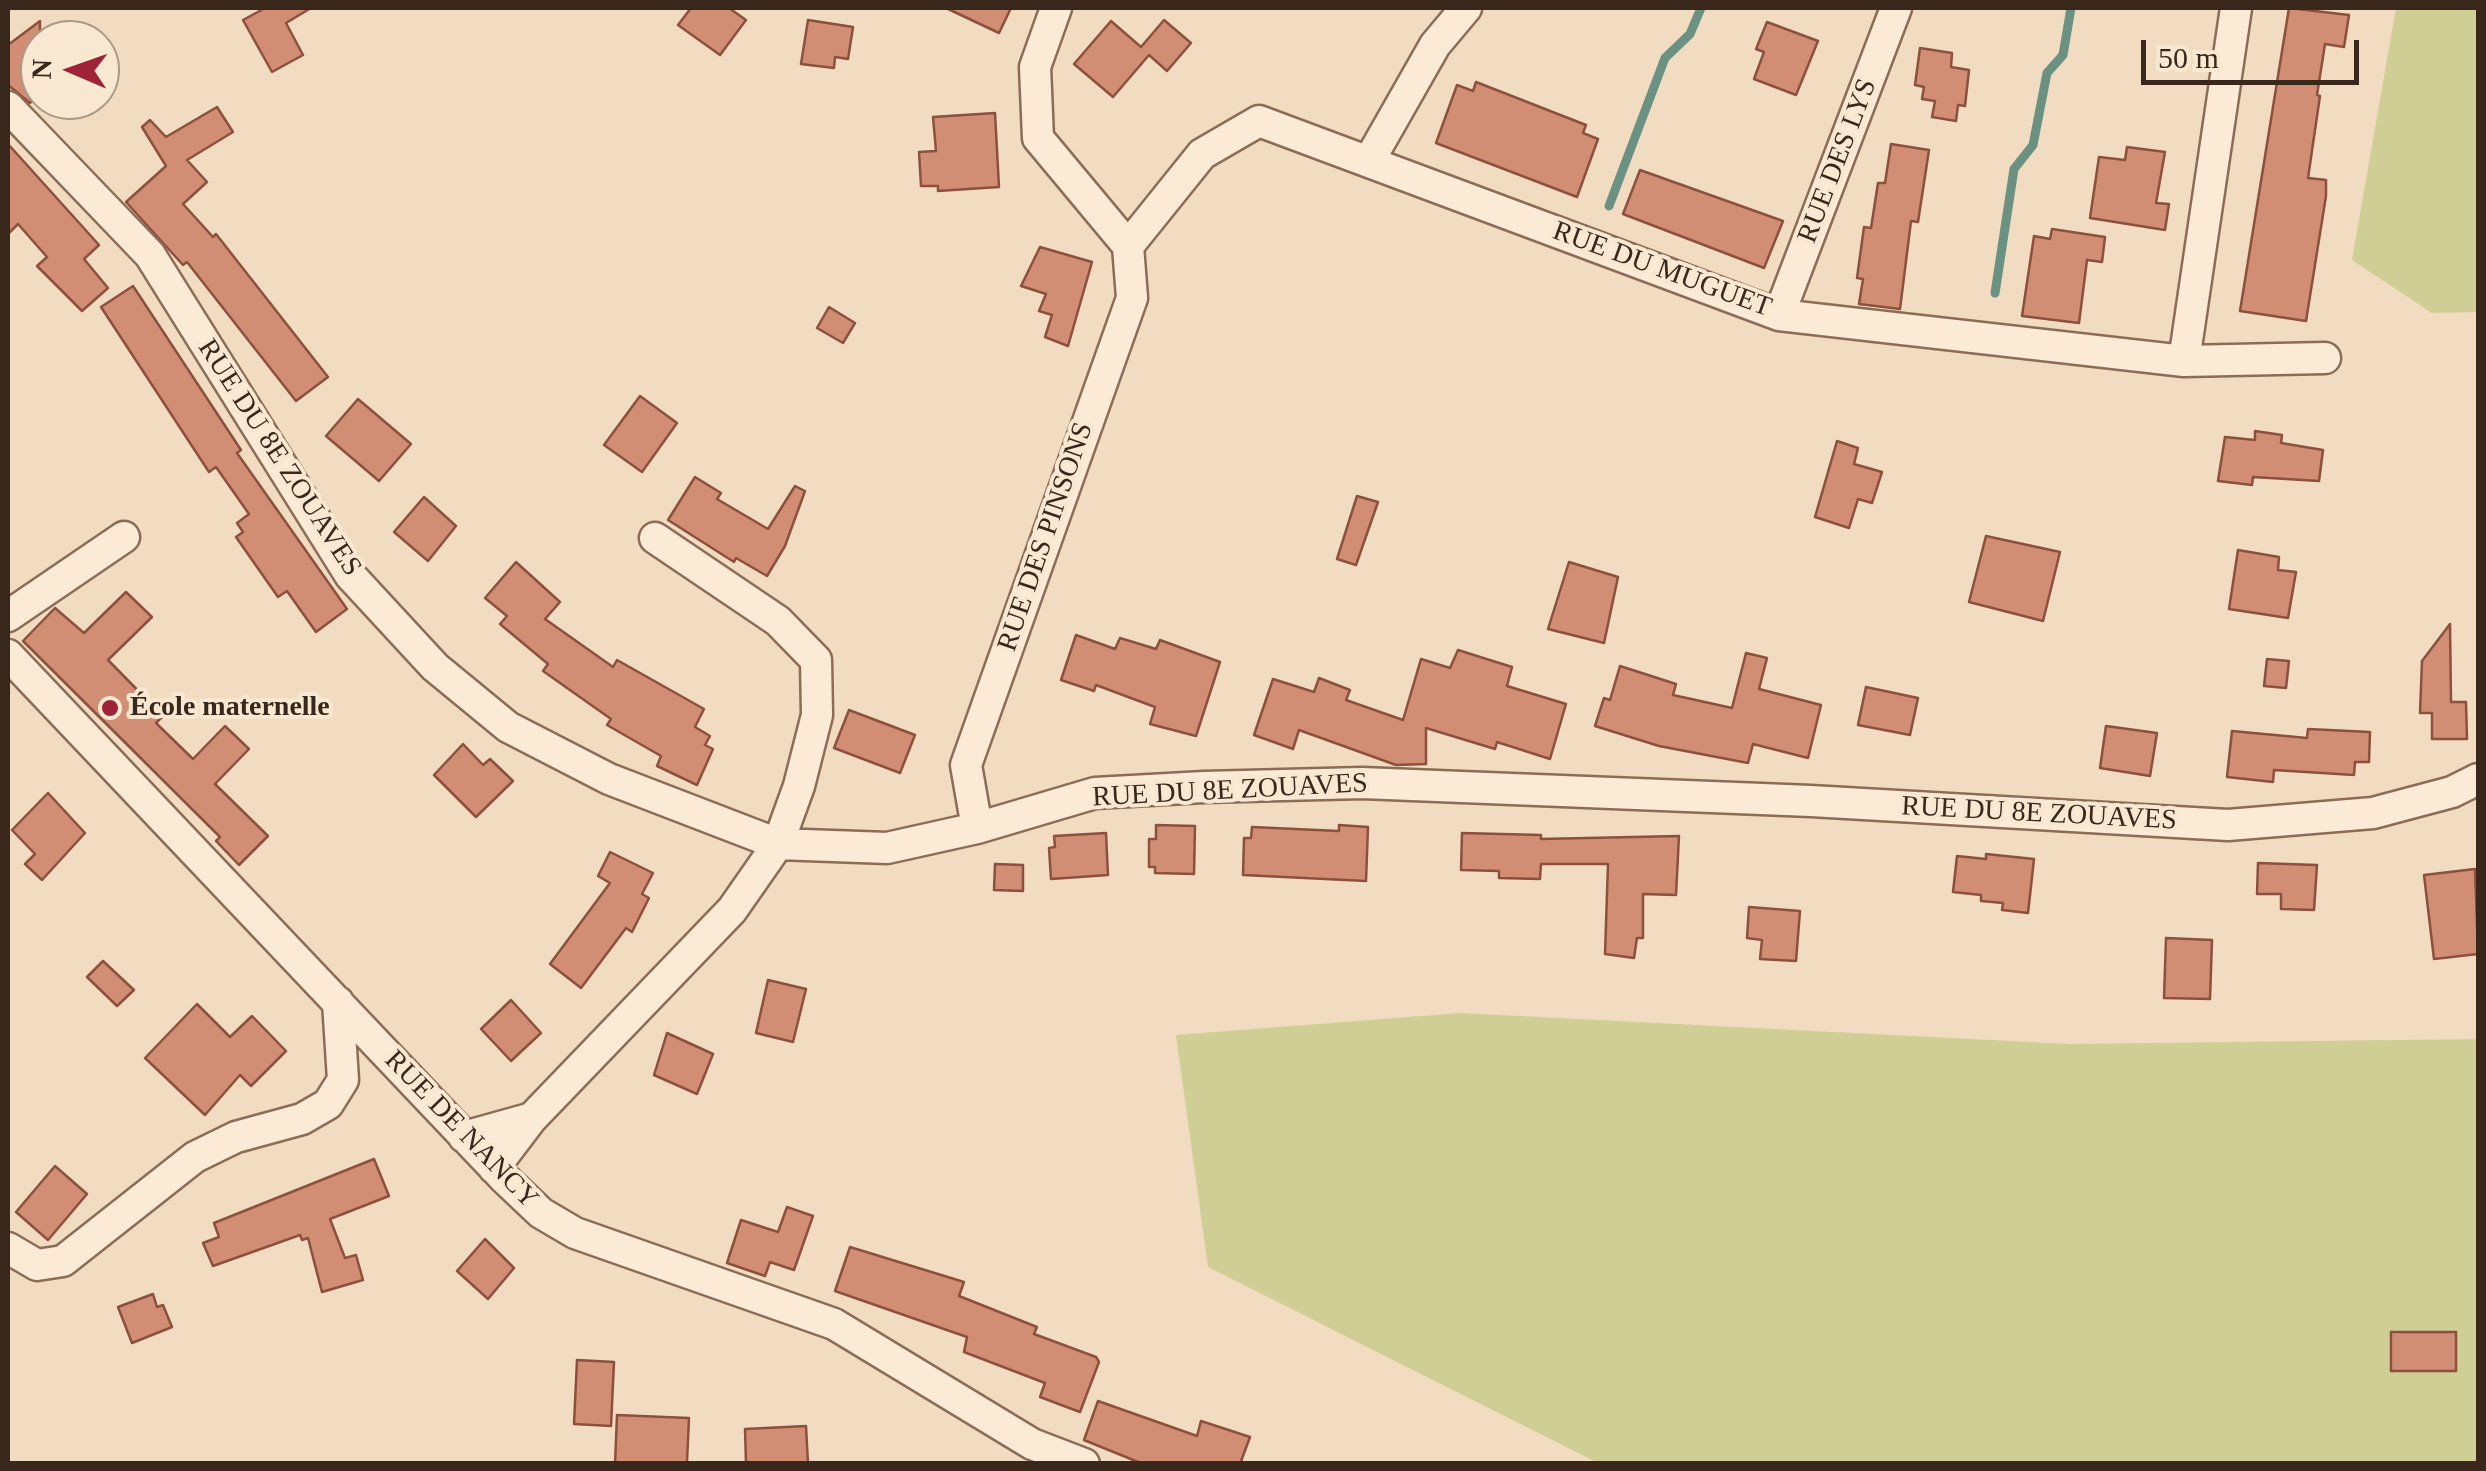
<!DOCTYPE html>
<html>
<head>
<meta charset="utf-8">
<style>
  body { margin:0 }
  #map { position:relative; width:2486px; height:1471px; overflow:hidden; background:#f1dcc1; font-family:Georgia,serif }
  canvas { display:block }
  .frame { position:absolute; inset:0; border:10px solid #3a271c; pointer-events:none }
  .north { position:absolute; left:20px; top:20px; width:100px; height:100px; box-sizing:border-box; background:#f8e7d1; border:2px solid #ac9a89; border-radius:50%; rotate:272deg; font-size:28px; font-weight:700; line-height:40px; text-align:center; color:#3a271c }
  .north::after { content:''; display:block; margin:auto; width:35px; height:45px; background:#9e2336; clip-path:polygon(50% 0,100% 100%,50% 72%,0 100%) }
  .scale { position:absolute; left:2141px; top:40px; width:218px; height:45px; box-sizing:border-box; border:5px solid #3a271c; border-top:0; padding-left:12px; font-size:30px; line-height:35px; white-space:nowrap; color:#3a271c; -webkit-text-stroke:8px #f8e7d1; paint-order:stroke }
</style>
</head>
<body>
<div id="map">
<canvas width="2486" height="1471"></canvas>
<div class="frame"></div>
<div class="north">N</div>
<div class="scale">50 m</div>
</div>
<script>
const context = document.querySelector('canvas').getContext('2d');
context.lineJoin = 'round';
function paint(path, color) { context.fillStyle = color; context.fill(path, 'evenodd'); }
function stroke(path, color, width, dash) { context.strokeStyle = color; context.lineWidth = width; context.lineCap = dash ? 'butt' : 'round'; context.setLineDash(dash || []); context.stroke(path); }
function write(font, color, halo, rows, align = 'center') {
  context.font = font + ' Georgia,serif'; context.lineWidth = 8; context.setLineDash([]); context.textBaseline = 'middle'; context.strokeStyle = halo; context.fillStyle = color; for (const [text, x, y, turn = 0] of rows) {
    context.save(); context.translate(x, y); context.rotate((+turn || 0) * Math.PI / 180); context.textAlign = isNaN(turn) ? turn : align; if (halo) context.strokeText(text, 0, 0); context.fillText(text, 0, 0); context.restore();
  }
}
const green = new Path2D(`
  M 2396,8 L 2478,8 L 2478,312 L 2432,313 L 2352,260 Z
  M 1460,1013 L 2069,1044 L 2478,1039 L 2478,1463 L 1598,1463 L 1208,1267 L 1176,1035 Z`);
const stream = new Path2D(`
  M 1609,206 L 1665,58 L 1690,34 L 1701,8
  M 1995,293 L 2014,169 L 2033,145 L 2047,73 L 2063,55 L 2071,8`);
const building = new Path2D(`
  M 265,8 L 311,8 L 286,23 L 303,55 L 272,72 L 243,20 Z
  M 691,8 L 729,8 L 746,20 L 720,55 L 678,25 Z
  M 946,8 L 1011,8 L 999,33 Z
  M 2289,8 L 2349,15 L 2344,47 L 2325,44 L 2317,95 L 2320,96 L 2308,178 L 2326,180 L 2326,196 L 2306,321 L 2240,311 Z
  M 808,20 L 853,27 L 848,59 L 835,57 L 834,68 L 801,64 Z
  M 1164,20 L 1191,43 L 1167,71 L 1149,55 L 1113,97 L 1074,64 L 1111,21 L 1141,47 Z
  M 40,21 L 40,92 L 30,103 L 8,85 L 8,45 Z
  M 1767,22 L 1818,41 L 1796,95 L 1754,79 L 1764,52 L 1756,49 Z
  M 1920,48 L 1952,53 L 1951,67 L 1969,70 L 1965,106 L 1958,105 L 1956,121 L 1932,117 L 1935,101 L 1922,99 L 1924,87 L 1915,85 Z
  M 1476,82 L 1586,125 L 1583,133 L 1598,139 L 1577,197 L 1436,143 L 1457,85 L 1473,91 Z
  M 217,107 L 233,132 L 187,160 L 207,182 L 183,204 L 213,237 L 216,234 L 328,377 L 296,401 L 187,262 L 183,265 L 126,202 L 166,166 L 142,127 L 150,120 L 166,137 Z
  M 995,113 L 999,187 L 938,191 L 938,186 L 921,186 L 919,152 L 936,151 L 933,117 Z
  M 8,144 L 99,245 L 84,259 L 108,288 L 82,311 L 37,266 L 47,257 L 18,224 L 8,234 Z
  M 1891,144 L 1929,150 L 1918,222 L 1911,221 L 1900,309 L 1859,304 L 1863,279 L 1857,278 L 1864,227 L 1871,228 L 1878,183 L 1885,183 Z
  M 2127,147 L 2165,152 L 2156,203 L 2169,204 L 2165,230 L 2090,218 L 2099,157 L 2125,160 Z
  M 1640,170 L 1783,221 L 1764,268 L 1623,214 Z
  M 2052,229 L 2105,237 L 2102,262 L 2087,260 L 2079,323 L 2022,316 L 2034,236 L 2050,239 Z
  M 1040,247 L 1092,262 L 1068,346 L 1045,337 L 1052,315 L 1039,311 L 1046,294 L 1021,286 Z
  M 133,286 L 241,450 L 237,453 L 347,609 L 316,632 L 287,591 L 278,597 L 236,537 L 243,532 L 237,523 L 249,514 L 216,467 L 209,472 L 101,307 Z
  M 829,307 L 855,323 L 843,343 L 817,328 Z
  M 640,396 L 677,423 L 642,472 L 604,445 Z
  M 358,399 L 411,444 L 379,481 L 326,436 Z
  M 2255,431 L 2282,435 L 2281,443 L 2323,450 L 2319,481 L 2253,477 L 2252,485 L 2218,481 L 2225,437 L 2255,440 Z
  M 1837,441 L 1858,448 L 1854,464 L 1882,472 L 1872,503 L 1858,499 L 1849,528 L 1815,517 Z
  M 695,477 L 721,493 L 717,499 L 768,529 L 795,486 L 805,491 L 785,546 L 767,576 L 736,558 L 734,562 L 668,520 Z
  M 1357,496 L 1378,502 L 1356,565 L 1337,559 Z
  M 424,497 L 456,526 L 428,561 L 394,532 Z
  M 1986,536 L 2060,552 L 2043,621 L 1969,602 Z
  M 2238,550 L 2279,557 L 2278,570 L 2296,572 L 2288,618 L 2229,609 Z
  M 516,562 L 560,602 L 545,619 L 613,667 L 617,660 L 704,709 L 695,727 L 710,736 L 705,745 L 713,749 L 697,785 L 657,766 L 661,756 L 607,725 L 611,719 L 543,671 L 548,664 L 500,624 L 507,616 L 485,598 Z
  M 1569,562 L 1618,577 L 1604,643 L 1548,629 Z
  M 126,592 L 152,617 L 108,660 L 163,716 L 156,723 L 193,759 L 225,726 L 249,749 L 215,784 L 268,836 L 239,865 L 216,841 L 220,837 L 23,641 L 55,608 L 84,633 Z
  M 2450,624 L 2451,702 L 2466,702 L 2467,739 L 2432,739 L 2432,713 L 2420,713 L 2422,661 Z
  M 1076,635 L 1115,649 L 1120,638 L 1156,649 L 1160,640 L 1220,662 L 1196,736 L 1150,724 L 1155,707 L 1096,685 L 1094,691 L 1061,680 Z
  M 1458,650 L 1512,667 L 1507,686 L 1566,704 L 1550,759 L 1497,742 L 1495,749 L 1426,728 L 1426,764 L 1396,765 L 1299,730 L 1293,749 L 1254,735 L 1273,679 L 1314,692 L 1319,678 L 1350,690 L 1346,700 L 1403,720 L 1421,659 L 1450,668 Z
  M 1746,653 L 1767,658 L 1759,689 L 1821,705 L 1808,758 L 1753,744 L 1748,763 L 1659,746 L 1595,726 L 1604,698 L 1610,700 L 1620,666 L 1676,684 L 1673,695 L 1732,708 Z
  M 2267,659 L 2289,661 L 2286,688 L 2264,686 Z
  M 1866,687 L 1918,698 L 1910,735 L 1858,725 Z
  M 849,710 L 915,735 L 900,773 L 834,748 Z
  M 2106,726 L 2157,733 L 2150,776 L 2100,768 Z
  M 2308,729 L 2370,732 L 2369,762 L 2355,762 L 2354,775 L 2274,770 L 2273,782 L 2227,777 L 2232,731 L 2307,738 Z
  M 463,744 L 483,765 L 490,759 L 513,781 L 476,817 L 434,775 Z
  M 48,793 L 85,833 L 42,880 L 25,864 L 35,854 L 12,830 Z
  M 1156,825 L 1195,826 L 1194,874 L 1155,873 L 1155,867 L 1149,867 L 1149,839 L 1156,839 Z
  M 1339,825 L 1368,827 L 1366,881 L 1243,875 L 1244,838 L 1251,838 L 1252,827 L 1339,831 Z
  M 1106,833 L 1108,875 L 1051,879 L 1049,848 L 1055,847 L 1054,836 Z
  M 1462,833 L 1541,835 L 1541,839 L 1679,836 L 1676,895 L 1643,894 L 1643,938 L 1637,938 L 1634,958 L 1605,954 L 1608,864 L 1541,864 L 1540,879 L 1499,878 L 1499,871 L 1461,870 Z
  M 610,852 L 653,873 L 642,894 L 649,898 L 632,932 L 626,928 L 581,988 L 550,964 L 610,883 L 598,876 Z
  M 1986,854 L 2034,859 L 2028,913 L 2002,910 L 2003,903 L 1981,901 L 1981,895 L 1953,892 L 1957,856 L 1986,859 Z
  M 2258,863 L 2317,865 L 2314,910 L 2281,909 L 2281,894 L 2257,894 Z
  M 995,864 L 1023,865 L 1023,891 L 994,890 Z
  M 2475,869 L 2478,954 L 2434,959 L 2424,875 Z
  M 1749,907 L 1800,911 L 1796,961 L 1760,959 L 1762,940 L 1747,938 Z
  M 2166,938 L 2212,940 L 2210,999 L 2164,998 Z
  M 103,961 L 134,990 L 117,1006 L 87,977 Z
  M 768,980 L 806,989 L 793,1042 L 756,1033 Z
  M 511,1000 L 541,1033 L 511,1061 L 481,1029 Z
  M 197,1004 L 230,1037 L 252,1016 L 286,1051 L 251,1086 L 240,1075 L 205,1115 L 145,1058 Z
  M 667,1033 L 713,1054 L 697,1094 L 654,1075 Z
  M 374,1159 L 389,1196 L 330,1219 L 345,1258 L 356,1255 L 363,1280 L 322,1292 L 308,1238 L 302,1240 L 300,1235 L 213,1266 L 203,1243 L 219,1237 L 214,1223 Z
  M 55,1166 L 87,1194 L 48,1240 L 16,1212 Z
  M 787,1207 L 813,1216 L 794,1270 L 770,1262 L 765,1276 L 727,1263 L 741,1220 L 778,1232 Z
  M 485,1239 L 514,1268 L 488,1299 L 457,1271 Z
  M 850,1247 L 964,1282 L 959,1296 L 1037,1327 L 1034,1334 L 1096,1357 L 1099,1362 L 1080,1412 L 1040,1397 L 1045,1383 L 964,1352 L 967,1337 L 835,1291 Z
  M 153,1294 L 157,1307 L 163,1305 L 172,1327 L 132,1343 L 118,1307 Z
  M 2391,1332 L 2456,1332 L 2456,1371 L 2391,1371 Z
  M 577,1360 L 614,1362 L 611,1426 L 574,1424 Z
  M 1098,1401 L 1197,1436 L 1201,1421 L 1250,1437 L 1240,1464 L 1143,1464 L 1084,1440 Z
  M 617,1415 L 689,1418 L 687,1462 L 615,1464 Z
  M 806,1426 L 808,1464 L 746,1464 L 745,1429 Z`);
const street = new Path2D(`
  M 1056,8 L 1035,67 L 1038,138 L 1128,246
  M 8,107 L 150,255 L 350,575 L 435,667 L 508,727 L 609,779 L 778,844 L 887,848 L 977,828 L 1095,793 L 1204,787 L 1362,783 L 1811,801 L 2228,825 L 2373,813 L 2452,792 L 2478,779
  M 1369,161 L 1435,45 L 1466,8
  M 1128,246 L 1202,154 L 1259,121 L 1779,315 L 2184,361 L 2325,358
  M 1779,315 L 1896,8
  M 2184,361 L 2236,8
  M 8,616 L 124,537
  M 8,655 L 503,1177 L 541,1213 L 575,1233 L 834,1324 L 1032,1444 L 1084,1464
  M 977,828 L 966,765 L 1132,298 L 1128,246
  M 464,1137 L 532,1118
  M 494,1168 L 532,1118 L 732,910 L 778,844 L 799,786 L 817,715 L 816,660 L 778,621 L 655,538
  M 8,1248 L 37,1265 L 63,1261 L 195,1157 L 236,1137 L 302,1119 L 328,1104 L 343,1080 L 338,1002`);
const markers = [
  [110,708,10,"#9e2336"]
];
const streetNames = [
  ["RUE DES LYS",1838,161,-69],
  ["RUE DU MUGUET",1662,270,20],
  ["RUE DU 8E ZOUAVES",279,458,57],
  ["RUE DES PINSONS",1046,537,-71],
  ["RUE DU 8E ZOUAVES",1230,791,-3],
  ["RUE DU 8E ZOUAVES",2039,814,3],
  ["RUE DE NANCY",461,1130,46]
];
const poiNames = [
  ["École maternelle",130,708]
];
paint(green, '#cfce94');
stroke(stream, '#6a9182', 9);
paint(building, '#d18e74');
stroke(building, '#8c503c', 2.5);
stroke(street, '#8b6c57', 35);
stroke(street, '#fbead5', 30);
for (const [x, y, r, color] of markers) { const dot = new Path2D(); dot.arc(x, y, r, 0, 2 * Math.PI); context.fillStyle = color; context.fill(dot); stroke(dot, '#f8e7d1', 4); }
write('28px', '#3a271c', '#f8e7d1', streetNames);
write('bold 28px', '#3a271c', '#f8e7d1', poiNames, 'left');
</script>
</body>
</html>
